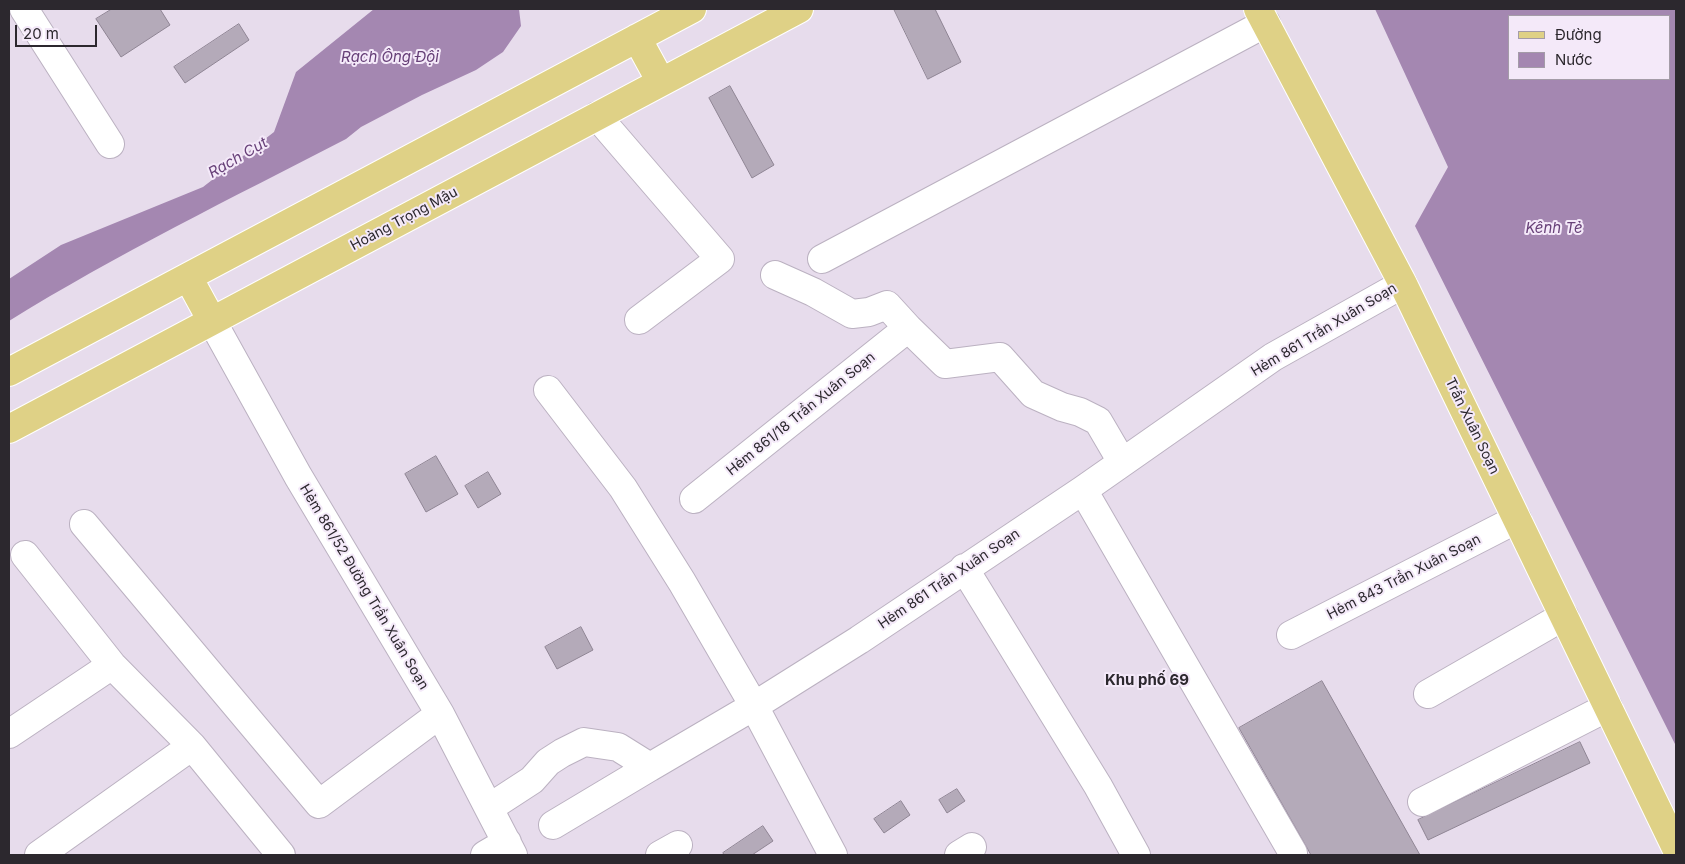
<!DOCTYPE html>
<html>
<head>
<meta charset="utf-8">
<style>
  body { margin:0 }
  #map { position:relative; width:1685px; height:864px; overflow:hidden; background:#e7dcec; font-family:Inter,sans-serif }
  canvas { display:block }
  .frame { position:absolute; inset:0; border:10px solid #2c282e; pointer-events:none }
  .legend { position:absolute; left:1508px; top:15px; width:162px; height:65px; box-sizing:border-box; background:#f4e9f9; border:1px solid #a49ca8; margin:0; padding:6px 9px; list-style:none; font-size:15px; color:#2c282e }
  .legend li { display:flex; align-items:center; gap:10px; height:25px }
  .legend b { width:25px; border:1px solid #a49ca8 }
  .scale { position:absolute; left:15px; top:25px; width:82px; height:22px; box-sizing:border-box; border:2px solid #2c282e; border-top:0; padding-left:6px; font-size:15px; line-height:18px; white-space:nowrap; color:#2c282e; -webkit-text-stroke:4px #f4e9f9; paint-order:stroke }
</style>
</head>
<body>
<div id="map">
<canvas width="1685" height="864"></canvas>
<div class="frame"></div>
<ul class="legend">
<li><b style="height:6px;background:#dfd186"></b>Đường</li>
<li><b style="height:14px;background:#a487b1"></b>Nước</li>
</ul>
<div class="scale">20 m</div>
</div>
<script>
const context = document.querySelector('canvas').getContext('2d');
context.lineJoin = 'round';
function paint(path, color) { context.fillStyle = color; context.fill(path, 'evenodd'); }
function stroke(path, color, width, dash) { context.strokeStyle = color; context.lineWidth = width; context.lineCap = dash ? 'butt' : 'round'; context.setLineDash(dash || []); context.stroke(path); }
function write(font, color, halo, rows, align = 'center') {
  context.font = font + ' Inter,sans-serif'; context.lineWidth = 4; context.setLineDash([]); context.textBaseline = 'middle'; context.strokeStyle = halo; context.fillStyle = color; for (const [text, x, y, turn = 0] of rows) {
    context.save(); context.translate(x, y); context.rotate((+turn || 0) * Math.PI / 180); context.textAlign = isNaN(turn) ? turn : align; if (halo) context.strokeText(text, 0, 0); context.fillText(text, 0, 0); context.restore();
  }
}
const water = new Path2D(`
  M 374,9 L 519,9 L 521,26 L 503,52 L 476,70 L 422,95 L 361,127 L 346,139 C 232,198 117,254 9,321 L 9,279 L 61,245 L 203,187 L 274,132 L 296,72 Z
  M 1375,9 L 1676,9 L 1676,746 L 1415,226 L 1448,167 ZM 1509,16 L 1669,16 L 1669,79 L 1509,79 Z`);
const building = new Path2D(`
  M 112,9 L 160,9 L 170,25 L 121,57 L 96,19 Z
  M 894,9 L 935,9 L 961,62 L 928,79 Z
  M 239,24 L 249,40 L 185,83 L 174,67 Z
  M 730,86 L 774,165 L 752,178 L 709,98 Z
  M 436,456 L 458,494 L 426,512 L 405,474 Z
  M 488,472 L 501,494 L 478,508 L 465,486 Z
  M 581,627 L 593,650 L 557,669 L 545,647 Z
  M 1322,681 L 1420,855 L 1311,855 L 1239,728 Z
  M 1580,742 L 1590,763 L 1428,840 L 1418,820 Z
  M 957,789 L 965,801 L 947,813 L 939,800 Z
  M 901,801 L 910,815 L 884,833 L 874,819 Z
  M 763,826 L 773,841 L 752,855 L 724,855 L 723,853 Z`);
const minor = new Path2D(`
  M 24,9 L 110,144
  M 597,116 L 720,259 L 639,320
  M 822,259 L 1266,23
  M 775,275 L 813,292 L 852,314 L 869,312 L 887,305 L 908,328
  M 212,321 L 298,476 L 440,714 L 513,855
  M 548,390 L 623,488 L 682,582 L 754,706 L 833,855
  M 1083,490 L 1293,853
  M 694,499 L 908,328 L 945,364 L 1000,357 L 1033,394 L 1062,407 L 1080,412 L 1098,421 L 1122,462
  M 84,524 L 319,804 L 440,714
  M 25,555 L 112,665 L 192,746 L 281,855
  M 964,568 L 1098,786 L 1136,855
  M 1291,635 L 1517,519
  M 1428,694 L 1564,616
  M 9,734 L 112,665
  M 1422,802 L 1608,707
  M 489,808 L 532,780 L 548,762 L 562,753 L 584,742 L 618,747 L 650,767 L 754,706 L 859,640 L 1083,490 L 1273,357 L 1403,284
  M 553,825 L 650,767
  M 39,855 L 192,746
  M 485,855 L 507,842
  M 660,855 L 678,845
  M 959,855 L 972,847`);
const major = new Path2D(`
  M 1258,9 L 1403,284 L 1676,848
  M 637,38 L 661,82
  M 188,277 L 212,321
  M 9,372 L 692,9
  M 9,429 L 799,9`);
const streetNames = [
  ["Hoàng Trọng Mậu",404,219,-28],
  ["Hẻm 861 Trần Xuân Soạn",1324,330,-31],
  ["Hẻm 861/18 Trần Xuân Soạn",801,414,-39],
  ["Trần Xuân Soạn",1472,426,64],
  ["Hẻm 843 Trần Xuân Soạn",1404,577,-27],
  ["Hẻm 861 Trần Xuân Soạn",949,579,-34],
  ["Hẻm 861/52 Đường Trần Xuân Soạn",364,587,59]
];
const waterNames = [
  ["Rạch Ông Đội",390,57],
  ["Rạch Cụt",238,158,-30],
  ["Kênh Tẻ",1554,228]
];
const neighbourhoodNames = [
  ["Khu phố 69",1147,680]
];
paint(water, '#a487b1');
paint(building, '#b4aab9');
stroke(building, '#8f8594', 1);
stroke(minor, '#bbb1c1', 30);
stroke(major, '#fff', 30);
stroke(minor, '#fff', 28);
stroke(major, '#dfd186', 28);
write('14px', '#2c282e', '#f4e9f9', streetNames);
write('italic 15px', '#674078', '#f4e9f9', waterNames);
write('bold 15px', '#2c282e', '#f4e9f9', neighbourhoodNames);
</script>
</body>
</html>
